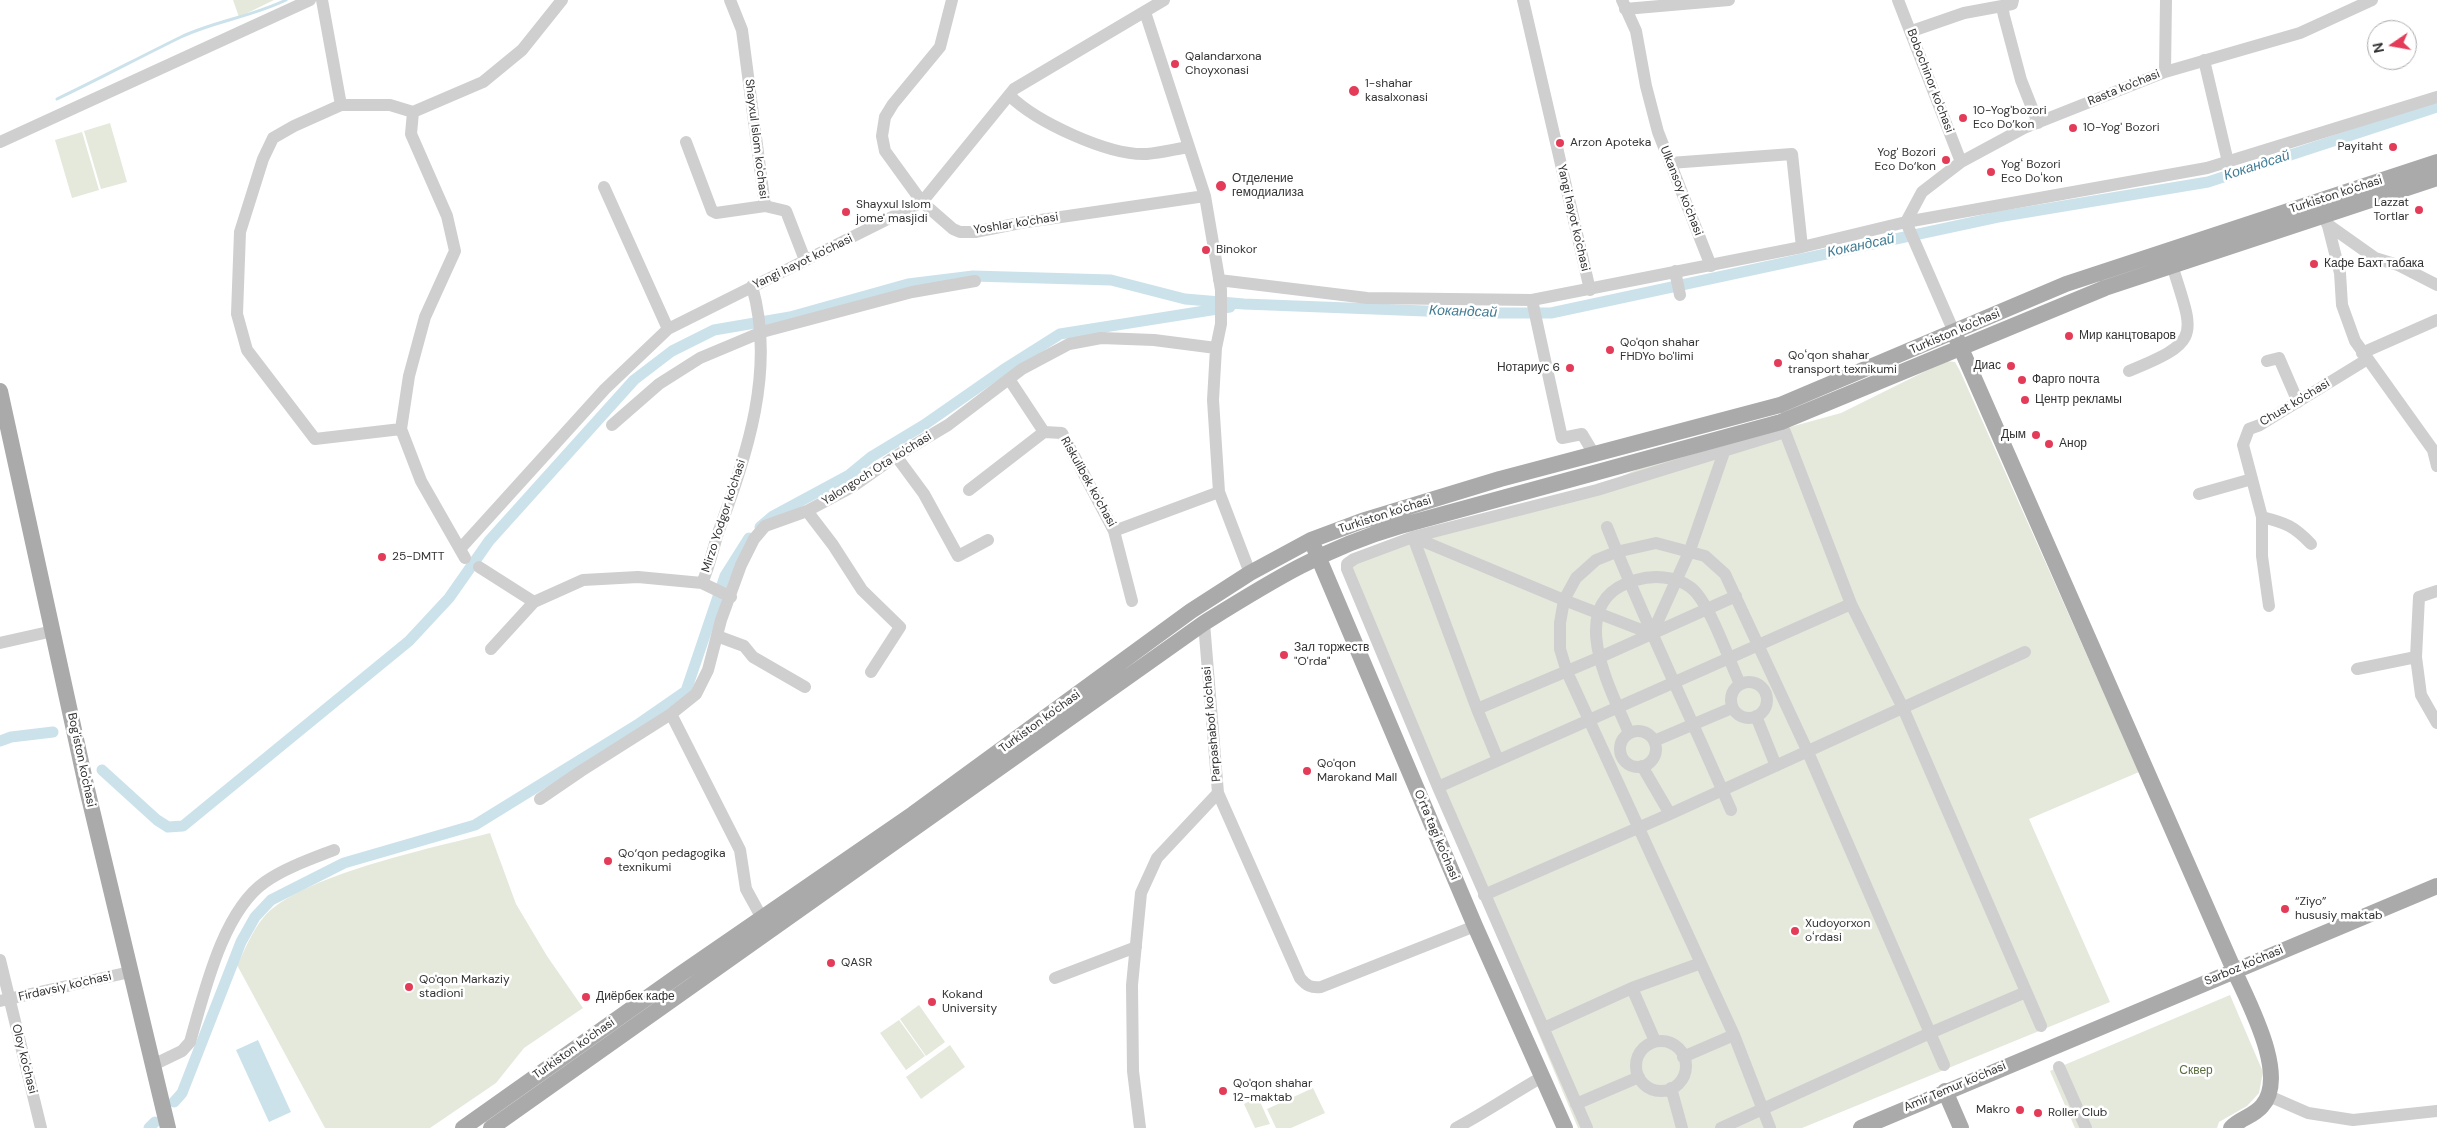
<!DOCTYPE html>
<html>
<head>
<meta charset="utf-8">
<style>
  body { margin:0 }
  #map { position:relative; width:2437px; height:1128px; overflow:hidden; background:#fff; font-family:"DM Sans",sans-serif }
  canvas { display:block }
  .north { position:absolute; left:2367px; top:20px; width:50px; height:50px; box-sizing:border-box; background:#fff; border:1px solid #adadad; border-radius:50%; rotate:258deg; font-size:14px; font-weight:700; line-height:20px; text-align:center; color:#323232 }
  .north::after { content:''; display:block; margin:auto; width:18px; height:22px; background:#e33b58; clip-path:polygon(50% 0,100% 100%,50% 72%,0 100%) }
</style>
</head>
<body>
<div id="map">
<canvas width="2437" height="1128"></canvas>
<div class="north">N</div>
</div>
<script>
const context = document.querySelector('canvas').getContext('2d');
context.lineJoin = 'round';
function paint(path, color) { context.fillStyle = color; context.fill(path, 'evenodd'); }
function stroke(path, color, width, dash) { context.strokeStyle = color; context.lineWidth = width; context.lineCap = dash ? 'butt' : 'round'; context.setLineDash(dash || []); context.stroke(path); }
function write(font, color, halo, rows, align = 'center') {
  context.font = font + ' "DM Sans",sans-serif'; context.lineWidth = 5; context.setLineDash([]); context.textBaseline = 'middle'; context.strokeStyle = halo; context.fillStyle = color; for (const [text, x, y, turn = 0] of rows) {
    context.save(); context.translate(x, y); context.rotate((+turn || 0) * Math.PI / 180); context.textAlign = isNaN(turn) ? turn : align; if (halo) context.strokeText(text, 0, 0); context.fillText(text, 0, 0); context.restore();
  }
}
const green = new Path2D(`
  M 233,0 L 274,0 L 239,17 Z
  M 110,123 L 127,182 L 101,189 L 84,131 Z
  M 82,132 L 99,190 L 72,198 L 55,140 Z
  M 1946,361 L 1955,362 L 1960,371 L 2139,772 L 2029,819 L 2110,1002 L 1802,1128 L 1578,1128 L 1345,572 L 1351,555 L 1598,487 L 1638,469 L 1841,413 Z
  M 490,833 L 516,904 L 547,956 L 583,1008 L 524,1048 L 496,1083 L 430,1128 L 325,1128 L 237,965 C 245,950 252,931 263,918 C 299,875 433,848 490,833 Z
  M 2230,995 L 2263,1072 L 2259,1093 L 2247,1106 L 2219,1122 L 2217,1128 L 2075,1128 L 2050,1071 Z
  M 919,1005 L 945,1042 L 926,1056 L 900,1019 Z
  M 899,1020 L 925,1056 L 906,1070 L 880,1033 Z
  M 950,1045 L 965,1067 L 921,1099 L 906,1077 Z
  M 1313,1088 L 1325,1113 L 1291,1128 L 1276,1128 L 1267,1109 Z
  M 1258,1097 L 1270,1124 L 1255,1128 L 1244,1104 Z`);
const water = new Path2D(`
  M 258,1040 L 291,1112 L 269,1122 L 236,1050 Z`);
const stream = new Path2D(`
  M 57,99 C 99,79 140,57 181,37 C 215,21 251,17 286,0`);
const canal = new Path2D(`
  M 760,527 L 773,516 L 849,475 L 871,457 L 924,425 L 1003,370 L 1060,334 L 1230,307
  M 0,741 L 11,737 L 53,732
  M 102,770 L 157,820 L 168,827 L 183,826 L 409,641 L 449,598 L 489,541 L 634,380 L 672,351 L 714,330 L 790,317 L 908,284 L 973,276 L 1111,280 L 1185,299 L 1244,304 L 1477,313 L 1551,313 L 1998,217 L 2208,182 L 2437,107
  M 174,1102 L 182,1093 L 241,942 L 255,917 L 271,900 L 344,863 L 475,825 L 637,725 L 686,691 L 725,576 L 749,538
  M 149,1128 L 155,1122`);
const minor = new Path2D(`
  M 322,0 L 341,105
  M 730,0 L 742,30 L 765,206 L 786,211 L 805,260
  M 952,0 L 940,47 L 893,104 L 885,117 L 882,136 L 885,151 L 922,202 L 953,229 L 960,232 L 975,232 L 1020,223 L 1205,196
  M 1523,0 L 1590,290
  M 1622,0 L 1636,31 L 1646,86 L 1658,132 L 1711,266
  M 1898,0 L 1961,162
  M 2013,0 L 2012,4 L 2002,6 L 2004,16 L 2021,80 L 2038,123
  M 1625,9 L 1729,0
  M 1145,12 L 1205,196 L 1221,290 L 1221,324 L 1216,348 L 1213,400 L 1219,492 L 1250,573
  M 1912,31 L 1964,13 L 2002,6
  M 2204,60 L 2228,162
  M 2165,72 L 2166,0
  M 1009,95 C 1036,122 1109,156 1147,154 C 1161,153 1176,149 1189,147
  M 413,112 L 411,134 L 447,216 L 455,251 L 425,317 L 409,376 L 401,429 L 421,481 L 465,558
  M 413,112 L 483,82 L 522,50 L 562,0
  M 0,142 L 310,0
  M 686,142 L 712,211 L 716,213 L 765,206
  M 1670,163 L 1792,154 L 1802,247
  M 604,187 L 668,329
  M 2325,214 L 2340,273 L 2342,305 L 2355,341 L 2433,450 L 2437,466
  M 1906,222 L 1922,192 L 1961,162 L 2024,128 L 2165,72 L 2300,33 L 2372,0
  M 1906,222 L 1954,332
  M 2327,224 L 2375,258 L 2398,265 L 2437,285
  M 1675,271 L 1680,295
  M 1219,280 L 1367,298 L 1532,300 L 1802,247 L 1906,222 L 2207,168 L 2437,97
  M 1532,300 L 1562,438 L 1582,434 L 1594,454
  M 2362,353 L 2437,320
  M 2267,361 L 2279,358 L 2298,402
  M 2129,371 C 2203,341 2194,336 2172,265
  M 1009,379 L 1044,432 L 1062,433 L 1114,531 L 1219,492
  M 612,425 L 659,384 L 700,358 L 762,332 L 912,292 L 975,281
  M 401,429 L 315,439 L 247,350 L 237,314 L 240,232 L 263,159 L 273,138 L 294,126 L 341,105 L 390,105 L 413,112
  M 896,456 L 924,494 L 958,556 L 988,540
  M 969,490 L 1044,432
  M 2199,494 L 2252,479
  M 807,511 L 833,545 L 862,590 L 900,627 L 871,672
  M 2262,517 C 2286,523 2294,526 2311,544
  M 1607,527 C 1645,623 1690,715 1731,810
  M 1114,531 L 1132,601
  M 1413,537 L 1564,600 L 1652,634 L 1690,550 L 1724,452
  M 1413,537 L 1477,709 L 1498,760
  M 460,549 L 605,389 L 668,329 L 922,202 L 1014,89 L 1164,0
  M 479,567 L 534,602 L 583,580 L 638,577 L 702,583 C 709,568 713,549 718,533 C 747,455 776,369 752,286
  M 702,583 L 731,597
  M 2437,591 L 2419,597 L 2416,657 L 2421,695 L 2437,723
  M 2269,606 L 2262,556 L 2262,517 L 2243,445 L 2249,429 L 2260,425 L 2366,360
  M 717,636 L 744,646 L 753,657 L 805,687
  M 0,643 L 53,631
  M 491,649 L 534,602
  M 2357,669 L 2416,657
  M1731 700a18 18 0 1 1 36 0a18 18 0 1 1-36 0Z
  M 1477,709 L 1598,658 L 1736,596
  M 671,714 L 740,850 L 746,889 L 763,920
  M 1756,716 L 1776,766
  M1620 749a18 18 0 1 1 36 0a18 18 0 1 1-36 0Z
  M 1629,733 C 1611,689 1561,601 1636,580 C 1653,575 1675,576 1690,587 C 1709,600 1729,661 1740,684
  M 1654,741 L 1732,708
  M 1642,766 L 1670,814
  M 1438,787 L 1851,604
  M 1218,793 L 1300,978 C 1307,986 1311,988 1321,987 L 1475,926
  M 540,799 L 581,771 L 671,714 L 696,694 L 708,670 L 721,620 L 741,565 L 754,539 L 765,526 L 807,511 L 852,487 L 896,456 L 948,425 L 1022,369 L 1069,344 L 1101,338 L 1154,340 L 1216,348
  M 1484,895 L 1670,814 L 2025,652
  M 0,960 L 41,1128
  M 1055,978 L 1136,947
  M 1632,988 L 1655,1041
  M 0,1001 L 130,972
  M 1544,1028 L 1632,988 L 1701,963
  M1636 1066a25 25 0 1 1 50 0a25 25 0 1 1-50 0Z
  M 1683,1057 L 1734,1035
  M 153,1065 L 182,1051 L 190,1042 C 204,994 222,912 265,882 C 285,868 311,859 334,850
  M 2059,1067 L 2086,1128
  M 1671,1088 L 1682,1128
  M 2269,1096 L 2308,1113 L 2353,1120 L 2437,1111
  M 1576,1104 L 1639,1077
  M 1140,1128 L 1133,1071 L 1132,985 L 1141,893 L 1157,858 L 1218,793 L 1204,623
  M 1456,1128 C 1486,1112 1512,1094 1542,1077
  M 1587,1128 L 1438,787 L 1347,569 L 1347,564 L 1354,559 L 1413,537 L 1597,490 L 1785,432 L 1851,604 L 1903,708 L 2041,1026
  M 1721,1128 L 1930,1033 L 2026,992
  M 1770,1128 L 1734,1035 L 1567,672 L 1560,649 L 1560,623 L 1564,600 L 1576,578 L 1596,560 L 1616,552 L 1656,543 L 1705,556 L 1725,574 L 1807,750 L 1944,1065`);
const major = new Path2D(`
  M 1956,337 L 2234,970 C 2248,1002 2289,1076 2262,1106 C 2254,1116 2239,1119 2231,1128
  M 0,391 L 86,785 L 168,1128
  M 1314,547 L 1475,926 L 1565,1128
  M 1945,1091 L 1961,1128
  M 463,1128 L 682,973 L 913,814 L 1191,611 L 1250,573 L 1311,540 L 1362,521 L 1500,479 L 1780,405 L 2066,284 L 2437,162
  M 491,1128 L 1204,623 C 1270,582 1324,548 1400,526 L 1781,422 L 2105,288 L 2437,178
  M 1861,1128 L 2437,886`);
const markers = [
  [1175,64,5,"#e33b58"],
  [1354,91,6,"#e33b58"],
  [1963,118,5,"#e33b58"],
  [2073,128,5,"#e33b58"],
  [1560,143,5,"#e33b58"],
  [2393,147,5,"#e33b58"],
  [1946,160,5,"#e33b58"],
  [1991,172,5,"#e33b58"],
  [1221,186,6,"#e33b58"],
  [2419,210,5,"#e33b58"],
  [846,212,5,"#e33b58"],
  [1206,250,5,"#e33b58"],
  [2314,264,5,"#e33b58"],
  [2069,336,5,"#e33b58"],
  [1610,350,5,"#e33b58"],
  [1778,363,5,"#e33b58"],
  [2011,366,5,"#e33b58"],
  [1570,368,5,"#e33b58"],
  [2022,380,5,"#e33b58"],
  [2025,400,5,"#e33b58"],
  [2036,435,5,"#e33b58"],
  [2049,444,5,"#e33b58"],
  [382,557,5,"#e33b58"],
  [1284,655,5,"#e33b58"],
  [1307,771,5,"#e33b58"],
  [608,861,5,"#e33b58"],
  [2285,909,5,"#e33b58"],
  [1795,931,5,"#e33b58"],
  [831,963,5,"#e33b58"],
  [409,987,5,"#e33b58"],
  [586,997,5,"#e33b58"],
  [932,1002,5,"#e33b58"],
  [1223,1091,5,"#e33b58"],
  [2020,1110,5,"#e33b58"],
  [2038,1113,5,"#e33b58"]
];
const poiNames = [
  ["Qalandarxona",1185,57],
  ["Choyxonasi",1185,71],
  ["1-shahar",1365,84],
  ["kasalxonasi",1365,98],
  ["10-Yog'bozori",1973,111],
  ["Eco Do’kon",1973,125],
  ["10-Yog' Bozori",2083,128],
  ["Arzon Apoteka",1570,143],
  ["Payitaht",2383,147,"right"],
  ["Yog' Bozori",1936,153,"right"],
  ["Eco Do‘kon",1936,167,"right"],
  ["Yogʻ Bozori",2001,165],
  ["Eco Doʻkon",2001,179],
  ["Отделение",1232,179],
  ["гемодиализа",1232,193],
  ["Lazzat",2409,203,"right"],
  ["Tortlar",2409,217,"right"],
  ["Shayxul Islom",856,205],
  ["jome' masjidi",856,219],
  ["Binokor",1216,250],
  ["Кафе Бахт табака",2324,264],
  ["Мир канцтоваров",2079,336],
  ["Qo'qon shahar",1620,343],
  ["FHDYo bo'limi",1620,357],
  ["Qoʻqon shahar",1788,356],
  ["transport texnikumi",1788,370],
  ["Диас",2001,366,"right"],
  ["Нотариус 6",1560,368,"right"],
  ["Фарго почта",2032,380],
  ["Центр рекламы",2035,400],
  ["Дым",2026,435,"right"],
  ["Анор",2059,444],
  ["25-DMTT",392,557],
  ["Зал торжеств",1294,648],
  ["\"O'rda\"",1294,662],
  ["Qo'qon",1317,764],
  ["Marokand Mall",1317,778],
  ["Qo‘qon pedagogika",618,854],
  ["texnikumi",618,868],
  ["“Ziyo”",2295,902],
  ["hususiy maktab",2295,916],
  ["Xudoyorxon",1805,924],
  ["oʻrdasi",1805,938],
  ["QASR",841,963],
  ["Qo'qon Markaziy",419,980],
  ["stadioni",419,994],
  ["Kokand",942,995],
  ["University",942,1009],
  ["Диёрбек кафе",596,997],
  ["Qo'qon shahar",1233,1084],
  ["12-maktab",1233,1098],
  ["Makro",2010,1110,"right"],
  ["Roller Club",2048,1113]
];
const streetNames = [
  ["Bobochinor ko'chasi",1930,81,69],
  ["Rasta ko'chasi",2124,88,-22],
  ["Shayxul Islom ko'chasi",756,139,83],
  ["Ulkansoy ko'chasi",1681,191,68],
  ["Turkiston ko'chasi",2336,195,-18],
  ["Yangi hayot ko'chasi",1573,218,77],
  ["Yoshlar ko'chasi",1016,224,-9],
  ["Yangi hayot ko'chasi",803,262,-26],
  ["Turkiston ko'chasi",1955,332,-23],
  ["Chust ko'chasi",2295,403,-31],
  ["Yalongoch Ota ko'chasi",877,469,-32],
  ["Riskulibek ko'chasi",1088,482,61],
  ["Turkiston ko'chasi",1385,515,-18],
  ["Mirzo Yodgor ko'chasi",724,516,-72],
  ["Turkiston ko'chasi",1040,722,-36],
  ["Parpashabof ko'chasi",1212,724,-95],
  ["Bog'iston ko'chasi",81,760,78],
  ["O'rta tagi ko'chasi",1436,835,67],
  ["Sarboz ko'chasi",2244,966,-23],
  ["Firdavsiy ko'chasi",65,987,-13],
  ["Turkiston ko'chasi",574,1049,-35],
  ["Oloy ko'chasi",24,1059,76],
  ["Amir Temur ko'chasi",1955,1087,-23]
];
const parkNames = [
  ["Сквер",2196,1071]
];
const waterNames = [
  ["Кокандсай",2257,166,-18],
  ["Кокандсай",1861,246,-12],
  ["Кокандсай",1463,312,2]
];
paint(green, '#e4e9db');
paint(water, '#cce2eb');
stroke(stream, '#cce2eb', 3);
stroke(canal, '#cce2eb', 11);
stroke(minor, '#cfcfcf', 12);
stroke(major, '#aaa', 16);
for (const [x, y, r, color] of markers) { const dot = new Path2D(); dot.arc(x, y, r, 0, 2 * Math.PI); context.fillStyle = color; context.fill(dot); stroke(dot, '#fff', 2); }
write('12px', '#323232', '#fff', poiNames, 'left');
write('12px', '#323232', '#fff', streetNames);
write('12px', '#5a6e3f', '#fff', parkNames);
write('italic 14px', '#407c95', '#fff', waterNames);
</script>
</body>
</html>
